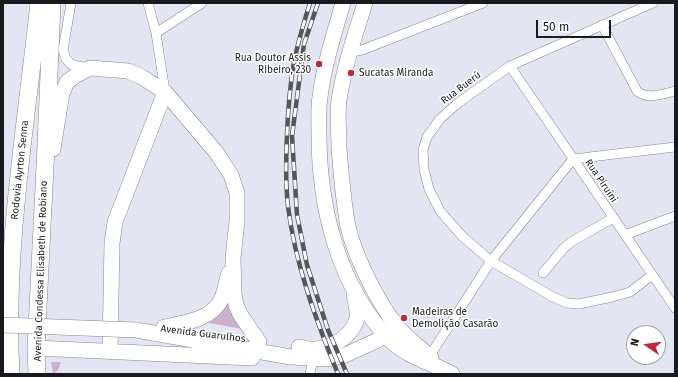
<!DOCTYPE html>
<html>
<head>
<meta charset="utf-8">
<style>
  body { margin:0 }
  #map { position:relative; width:678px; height:377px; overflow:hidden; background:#e4e5f3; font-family:"Fira Sans",sans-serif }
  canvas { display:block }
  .frame { position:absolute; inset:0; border:4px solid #191a1f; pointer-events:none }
  .north { position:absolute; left:626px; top:325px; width:40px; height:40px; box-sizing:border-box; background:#fff; border:1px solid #a3a3a5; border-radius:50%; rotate:283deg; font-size:11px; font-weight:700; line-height:16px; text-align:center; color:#191a1f }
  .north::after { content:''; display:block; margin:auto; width:14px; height:18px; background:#bb2a3f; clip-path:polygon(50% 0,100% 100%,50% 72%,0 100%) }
  .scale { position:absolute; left:536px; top:20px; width:75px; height:18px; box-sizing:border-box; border:2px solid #191a1f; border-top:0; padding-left:5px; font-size:12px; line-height:14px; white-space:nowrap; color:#191a1f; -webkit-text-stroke:3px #fff; paint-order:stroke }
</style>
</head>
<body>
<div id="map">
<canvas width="678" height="377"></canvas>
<div class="frame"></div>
<div class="north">N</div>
<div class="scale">50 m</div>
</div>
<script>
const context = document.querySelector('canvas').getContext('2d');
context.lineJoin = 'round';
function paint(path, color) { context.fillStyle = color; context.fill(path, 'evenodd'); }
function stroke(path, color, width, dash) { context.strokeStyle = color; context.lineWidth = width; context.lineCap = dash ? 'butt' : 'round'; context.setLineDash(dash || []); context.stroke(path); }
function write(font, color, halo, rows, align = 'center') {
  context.font = font + ' "Fira Sans",sans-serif'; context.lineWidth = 3; context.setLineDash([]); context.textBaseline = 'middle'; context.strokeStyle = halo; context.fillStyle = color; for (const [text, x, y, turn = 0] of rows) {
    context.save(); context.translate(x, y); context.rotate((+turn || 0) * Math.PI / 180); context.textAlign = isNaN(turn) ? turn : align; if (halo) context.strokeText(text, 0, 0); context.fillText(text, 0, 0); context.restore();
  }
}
const green = new Path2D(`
  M 228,303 L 242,329 L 204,322 Z
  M 51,362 L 61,362 L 58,370 L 53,374 Z`);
const street = new Path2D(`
  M 71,3 L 63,50 L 66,59 L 72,65 L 89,68
  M 148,3 L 156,33 L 165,92
  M 602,25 L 637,91 C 647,100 663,94 675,91
  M 156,33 L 202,3
  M 350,52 L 362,50 L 483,3
  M 510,66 L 675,308
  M 573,159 L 675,147
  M 625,235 L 675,216
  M 543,273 L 564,248 L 571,242 L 613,218
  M 652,275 L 630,292 L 612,297 L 579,304 L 567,303 L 553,297 L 491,261 L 462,236 L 440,211 L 429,189 L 424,169 L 423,150 L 427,137 L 440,119 L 458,103 L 510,66 L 653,3
  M 427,360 L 491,261 L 573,159
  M 310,374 L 313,358`);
const primary = new Path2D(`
  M 343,3 C 334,34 324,65 320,97 C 318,109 319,122 319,134 C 319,207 338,287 391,341 C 408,357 432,363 452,374
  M 365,3 C 355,35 344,67 339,100 C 337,116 339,132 339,148 C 341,173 343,197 347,221 C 352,251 377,301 396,325 C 406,338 420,347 431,358
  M 53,149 L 62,93 L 67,82 L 75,76 L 90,68 L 128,71 L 142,77 L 165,92 L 216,152 L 231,175 L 237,193 L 237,221 L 233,258 L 234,294 L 236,305 L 240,314 L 259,342
  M 164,327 C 184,323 211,320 221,300 C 225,292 226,282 229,273
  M 136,330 L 291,357 L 328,359 L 343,356 L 378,340 L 393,327
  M 299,347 C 304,348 309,349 314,349 C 331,349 353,336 357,318 C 358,311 355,301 354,294
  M 36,348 L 252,358
  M 110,351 L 112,243 L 115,222 L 165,92`);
const highway = new Path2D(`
  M 11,374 C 4,250 26,126 39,3
  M 37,374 L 36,348 L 46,146 L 52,3`);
const rail = new Path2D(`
  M 310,3 C 304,22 298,42 294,62 C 290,85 288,110 287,134 C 286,158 285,182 288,206 C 295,264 316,320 338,374
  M 318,3 L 304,44 L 292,136 L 297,215 L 307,265 L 328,330 L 347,374`);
const primaryBridge = new Path2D(`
  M 3,325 L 136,330`);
const markers = [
  [319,64,4,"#bb2a3f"],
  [351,73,4,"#bb2a3f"],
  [404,318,4,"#bb2a3f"]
];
const poiNames = [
  ["Rua Doutor Assis",311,58,"right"],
  ["Ribeiro, 230",311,70,"right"],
  ["Sucatas Miranda",359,73],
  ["Madeiras de",412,312],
  ["Demolição Casarão",412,324]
];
const streetNames = [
  ["Rua Buerú",461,88,-37],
  ["Rodovia Ayrton Senna",20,170,-84],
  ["Rua Piruini",601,181,56],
  ["Avenida Condessa Elisabeth de Robiano",41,271,-88],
  ["Avenida Guarulhos",203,334,7]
];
paint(green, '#cbb0d0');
stroke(street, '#868794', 10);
stroke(primary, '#868794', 16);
stroke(highway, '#868794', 18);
stroke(street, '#fff', 9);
stroke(primary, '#fff', 15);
stroke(highway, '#fff', 17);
stroke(rail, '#54555d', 4.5);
stroke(rail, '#fff', 3, [9]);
stroke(primaryBridge, '#868794', 16, []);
stroke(primaryBridge, '#fff', 15);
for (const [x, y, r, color] of markers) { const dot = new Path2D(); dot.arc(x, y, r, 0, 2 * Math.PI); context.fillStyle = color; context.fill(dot); stroke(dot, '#fff', 1.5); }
write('10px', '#191a1f', '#fff', poiNames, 'left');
write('10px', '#191a1f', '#fff', streetNames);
</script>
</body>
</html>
